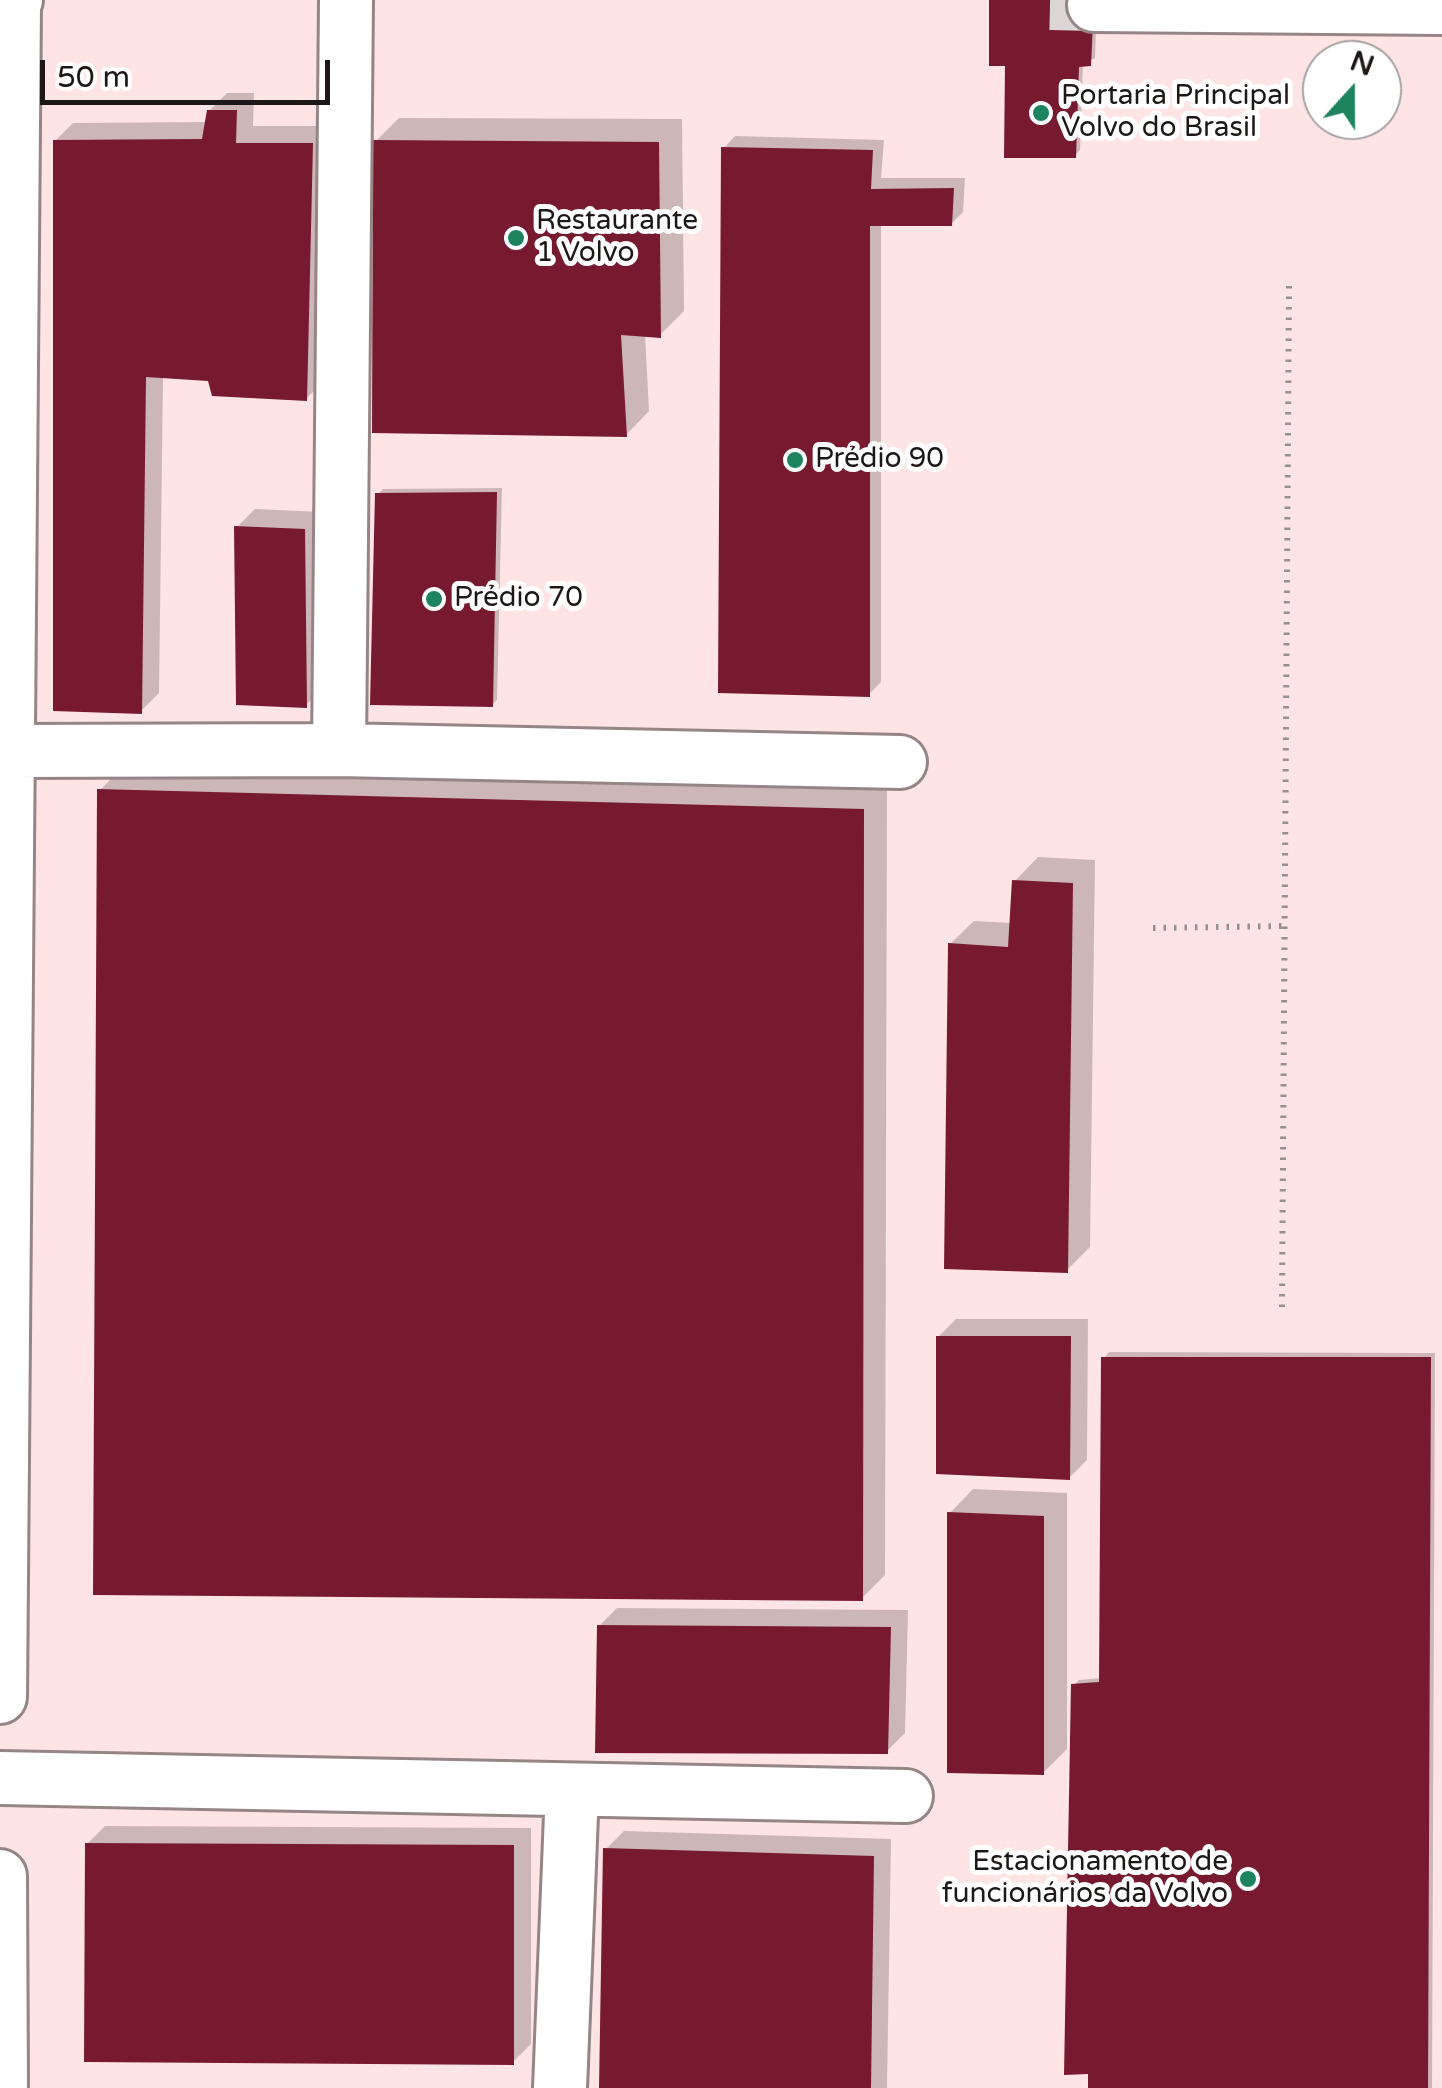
<!DOCTYPE html>
<html>
<head>
<meta charset="utf-8">
<style>
  body { margin:0 }
  #map { position:relative; width:1442px; height:2088px; overflow:hidden; background:#fef6f7; font-family:"Varela Round",sans-serif }
  canvas { display:block }
  .north { position:absolute; left:1302px; top:40px; width:100px; height:100px; box-sizing:border-box; background:#fff; border:2px solid #a5a2a2; border-radius:50%; rotate:21deg; font-size:28px; font-weight:700; line-height:40px; text-align:center; color:#1d1717 }
  .north::after { content:''; display:block; margin:auto; width:35px; height:45px; background:#1e845f; clip-path:polygon(50% 0,100% 100%,50% 72%,0 100%) }
  .scale { position:absolute; left:40px; top:60px; width:290px; height:45px; box-sizing:border-box; border:5px solid #1d1717; border-top:0; padding-left:12px; font-size:30px; line-height:35px; white-space:nowrap; color:#1d1717; -webkit-text-stroke:8px #fff; paint-order:stroke }
</style>
</head>
<body>
<div id="map">
<canvas width="1442" height="2088"></canvas>
<div class="north">N</div>
<div class="scale">50 m</div>
</div>
<script>
const context = document.querySelector('canvas').getContext('2d');
context.lineJoin = 'round';
function paint(path, color) { context.fillStyle = color; context.fill(path, 'evenodd'); }
function stroke(path, color, width, dash) { context.strokeStyle = color; context.lineWidth = width; context.lineCap = dash ? 'butt' : 'round'; context.setLineDash(dash || []); context.stroke(path); }
function write(font, color, halo, rows, align = 'center') {
  context.font = font + ' "Varela Round",sans-serif'; context.lineWidth = 10; context.setLineDash([]); context.textBaseline = 'middle'; context.strokeStyle = halo; context.fillStyle = color; for (const [text, x, y, turn = 0] of rows) {
    context.save(); context.translate(x, y); context.rotate((+turn || 0) * Math.PI / 180); context.textAlign = isNaN(turn) ? turn : align; if (halo) context.strokeText(text, 0, 0); context.fillText(text, 0, 0); context.restore();
  }
}
const built = new Path2D(`
  M 0,0 L 1442,0 L 1442,2088 L 0,2088 ZM 1322,60 L 1382,60 L 1382,120 L 1322,120 Z`);
const shadow = new Path2D(`
  M 991,0 L 1097,0 L 1095,58 L 1083,64 L 1080,150 L 1074,156 L 1007,64 Z
  M 227,93 L 254,93 L 253,126 L 330,126 L 325,380 L 307,398 L 210,379 L 163,376 L 159,693 L 141,711 L 55,141 L 73,123 L 207,122 L 209,111 Z
  M 399,118 L 682,119 L 684,311 L 660,335 L 645,334 L 649,411 L 626,435 L 376,141 Z
  M 735,136 L 884,140 L 881,178 L 965,178 L 963,212 L 951,224 L 881,224 L 881,682 L 869,694 L 724,148 Z
  M 502,488 L 497,700 L 492,705 L 378,494 L 383,489 Z
  M 255,509 L 322,512 L 324,687 L 306,705 L 237,527 Z
  M 123,767 L 887,786 L 885,1575 L 862,1598 L 100,790 Z
  M 1038,857 L 1095,860 L 1090,1247 L 1067,1270 L 950,944 L 974,921 L 1012,923 L 1015,881 Z
  M 956,1319 L 1088,1319 L 1087,1460 L 1069,1478 L 938,1337 Z
  M 1109,1352 L 1435,1353 L 1432,2088 L 1091,2088 L 1074,1685 L 1079,1680 L 1101,1678 L 1104,1358 Z
  M 973,1489 L 1067,1493 L 1067,1749 L 1043,1773 L 950,1513 Z
  M 617,1608 L 908,1610 L 905,1733 L 887,1751 L 599,1626 Z
  M 105,1826 L 531,1828 L 531,2044 L 513,2062 L 87,1844 Z
  M 624,1831 L 891,1839 L 887,2088 L 602,2088 L 606,1849 Z`);
const building = new Path2D(`
  M 989,0 L 1094,0 L 1091,66 L 1079,67 L 1076,158 L 1004,158 L 1005,66 L 989,66 Z
  M 207,110 L 237,110 L 236,143 L 313,143 L 307,401 L 212,396 L 208,381 L 146,377 L 142,714 L 53,711 L 53,140 L 202,139 Z
  M 373,140 L 659,142 L 661,338 L 621,335 L 627,437 L 372,433 Z
  M 721,147 L 873,150 L 871,189 L 954,188 L 952,226 L 870,226 L 870,697 L 718,693 Z
  M 497,492 L 493,707 L 370,705 L 375,493 Z
  M 234,526 L 305,529 L 307,708 L 236,705 Z
  M 97,789 L 864,809 L 863,1601 L 93,1595 Z
  M 1012,880 L 1073,883 L 1068,1273 L 944,1269 L 948,943 L 1008,947 Z
  M 936,1336 L 1071,1336 L 1070,1480 L 936,1474 Z
  M 1101,1357 L 1431,1357 L 1428,2088 L 1088,2088 L 1088,2074 L 1064,2075 L 1071,1684 L 1099,1682 Z
  M 947,1512 L 1044,1516 L 1044,1775 L 947,1773 Z
  M 597,1625 L 891,1627 L 888,1754 L 595,1753 Z
  M 85,1843 L 514,1845 L 514,2065 L 84,2062 Z
  M 603,1848 L 874,1856 L 871,2088 L 599,2088 Z`);
const minorTunnel = new Path2D(`
  M 1050,4 L 1094,5`);
const path = new Path2D(`
  M 1153,928 L 1285,926
  M 1282,1307 L 1289,285`);
const minor = new Path2D(`
  M 1094,5 L 1442,8
  M 339,750 L 346,0
  M 8,751 L 339,750 L 900,762
  M 0,1697 L 14,4 L 16,0
  M 0,1778 L 906,1796
  M 0,1876 L 1,2088
  M 560,2088 L 572,1790`);
const markers = [
  [1041,113,10,"#1e845f"],
  [516,238,10,"#1e845f"],
  [795,460,10,"#1e845f"],
  [434,599,10,"#1e845f"],
  [1248,1879,10,"#1e845f"]
];
const poiNames = [
  ["Portaria Principal",1061,97],
  ["Volvo do Brasil",1061,129],
  ["Restaurante",536,222],
  ["1 Volvo",536,254],
  ["Prédio 90",815,460],
  ["Prédio 70",454,599],
  ["Estacionamento de",1228,1863,"right"],
  ["funcionários da Volvo",1228,1895,"right"]
];
paint(built, '#ffe4e5');
paint(shadow, '#0003');
paint(building, '#781a2f');
stroke(minorTunnel, '#dcd5d5', 52, [52, 26]);
stroke(minor, '#958586', 58);
stroke(path, '#979090', 6, [2.5, 8]);
stroke(minor, '#fff', 52);
for (const [x, y, r, color] of markers) { const dot = new Path2D(); dot.arc(x, y, r, 0, 2 * Math.PI); context.fillStyle = color; context.fill(dot); stroke(dot, '#fff', 4); }
write('28px', '#1d1717', '#fff', poiNames, 'left');
</script>
</body>
</html>
